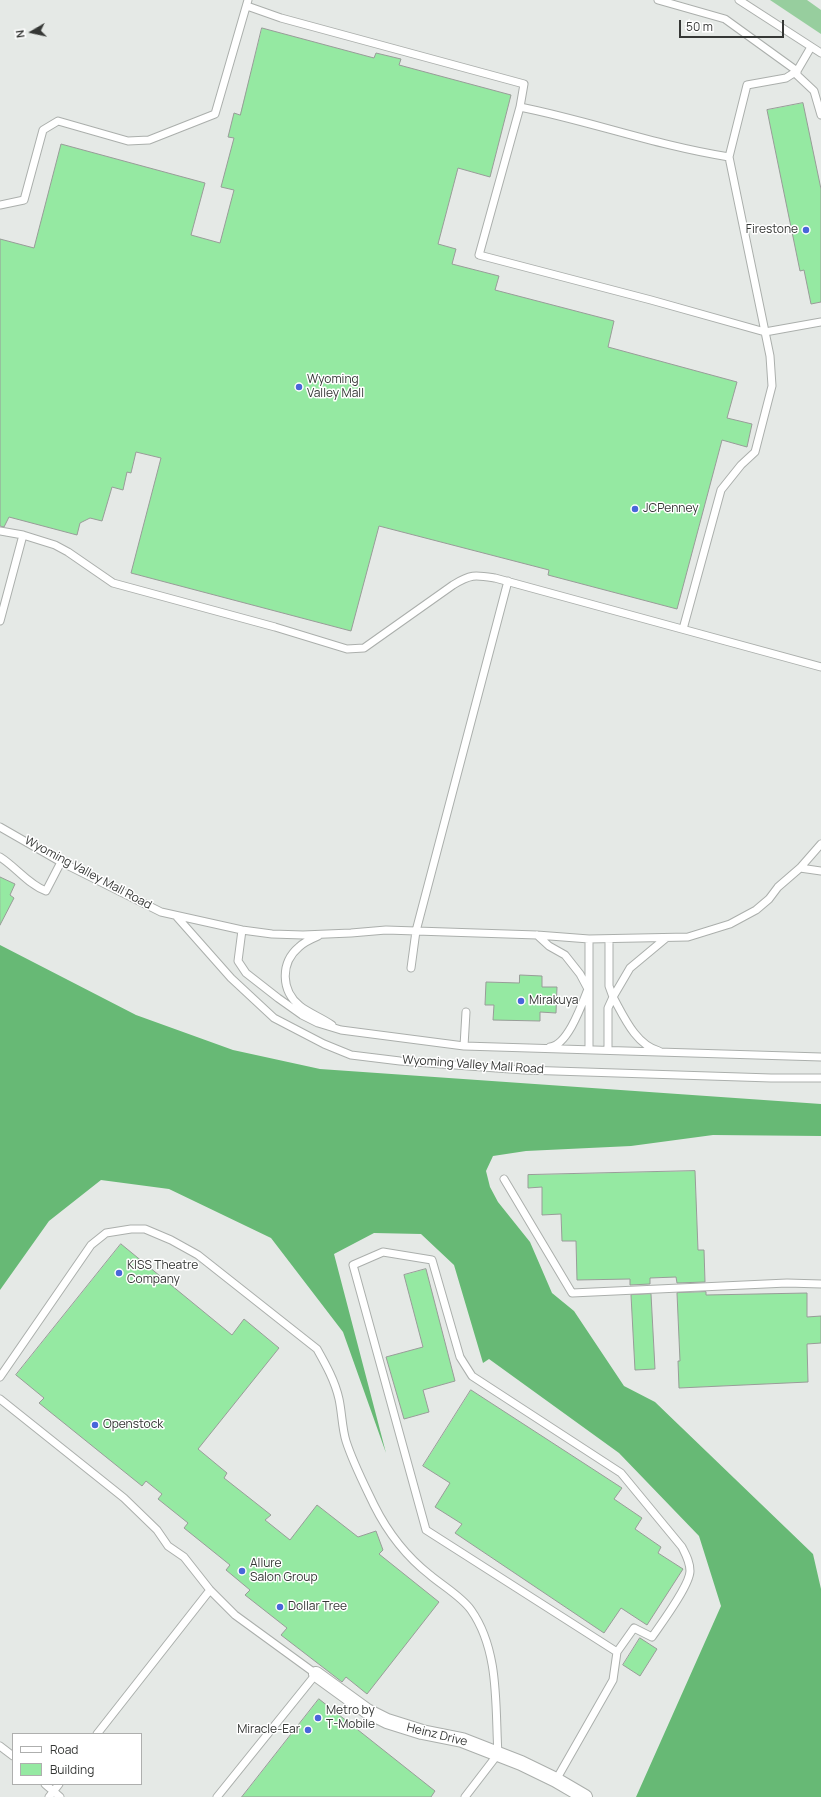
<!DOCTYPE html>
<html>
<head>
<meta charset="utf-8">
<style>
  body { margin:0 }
  #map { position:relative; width:821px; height:1797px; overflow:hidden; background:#e5e9e6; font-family:Manrope,sans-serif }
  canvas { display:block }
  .legend { position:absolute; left:12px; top:1733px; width:130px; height:52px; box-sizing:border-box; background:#fff; border:1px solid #aeafae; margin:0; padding:5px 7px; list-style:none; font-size:12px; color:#353735 }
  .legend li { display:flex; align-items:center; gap:8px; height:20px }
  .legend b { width:20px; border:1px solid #aeafae }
  .north { position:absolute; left:12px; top:12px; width:40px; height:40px; -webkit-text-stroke:3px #fff; paint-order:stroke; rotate:261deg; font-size:11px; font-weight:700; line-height:16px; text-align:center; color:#353735 }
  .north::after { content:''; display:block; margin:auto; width:14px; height:18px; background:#353735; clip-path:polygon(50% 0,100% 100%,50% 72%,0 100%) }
  .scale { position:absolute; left:679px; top:20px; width:105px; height:18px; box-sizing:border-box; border:2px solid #353735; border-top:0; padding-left:5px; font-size:12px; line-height:14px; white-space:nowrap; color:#353735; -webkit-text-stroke:3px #fff; paint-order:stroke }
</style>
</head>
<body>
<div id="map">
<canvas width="821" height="1797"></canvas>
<ul class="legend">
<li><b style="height:5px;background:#fff"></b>Road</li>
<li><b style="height:11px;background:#95e9a2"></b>Building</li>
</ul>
<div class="north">N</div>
<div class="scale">50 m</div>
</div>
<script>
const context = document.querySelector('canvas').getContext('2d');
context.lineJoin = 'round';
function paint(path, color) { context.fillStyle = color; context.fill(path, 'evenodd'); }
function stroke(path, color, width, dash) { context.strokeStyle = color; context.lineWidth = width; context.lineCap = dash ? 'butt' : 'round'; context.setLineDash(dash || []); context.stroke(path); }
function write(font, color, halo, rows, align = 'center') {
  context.font = font + ' Manrope,sans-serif'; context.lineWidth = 3; context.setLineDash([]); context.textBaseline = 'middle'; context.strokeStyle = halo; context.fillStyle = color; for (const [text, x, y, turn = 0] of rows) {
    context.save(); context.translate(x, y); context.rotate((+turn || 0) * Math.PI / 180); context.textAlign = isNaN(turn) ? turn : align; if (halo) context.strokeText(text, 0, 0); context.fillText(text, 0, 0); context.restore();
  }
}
const green = new Path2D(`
  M 770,0 L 807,0 L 821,10 L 821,34 Z`);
const forest = new Path2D(`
  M 0,945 L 136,1015 L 233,1050 L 320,1069 L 821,1104 L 821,1136 L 713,1135 L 631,1146 L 526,1151 L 493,1156 L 486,1171 L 490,1187 L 498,1202 L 530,1242 L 552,1293 L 574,1311 L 624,1386 L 655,1402 L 813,1554 L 821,1589 L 821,1797 L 636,1797 L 721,1606 L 699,1536 L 619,1453 L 489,1359 L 483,1363 L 454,1265 L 421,1234 L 374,1233 L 334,1254 L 386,1453 L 343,1332 L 271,1238 L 169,1189 L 101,1180 L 49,1221 L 0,1290 Z`);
const building = new Path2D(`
  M 262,28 L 374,58 L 376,53 L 401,59 L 399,65 L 511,95 L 490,177 L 458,168 L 438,244 L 456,249 L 452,264 L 499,276 L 495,290 L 614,321 L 608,347 L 737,382 L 727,418 L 752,424 L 747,447 L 722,440 L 677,609 L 548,575 L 549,570 L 379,526 L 351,631 L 131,573 L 161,458 L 136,452 L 131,473 L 127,472 L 123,490 L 112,487 L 102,521 L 90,518 L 80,523 L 77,535 L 9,517 L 4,527 L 0,526 L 0,239 L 34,248 L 61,144 L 205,183 L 191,235 L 220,243 L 234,190 L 221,187 L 234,138 L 228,137 L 234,113 L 240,115 Z
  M 803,103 L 821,189 L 821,302 L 811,304 L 804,270 L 800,271 L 767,110 Z
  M 0,877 L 15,884 L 10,895 L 14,898 L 0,925 Z
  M 520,975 L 542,976 L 542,987 L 557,987 L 556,1013 L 540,1012 L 540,1021 L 493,1020 L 494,1005 L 485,1005 L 486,982 L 519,983 Z
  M 695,1171 L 698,1250 L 704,1250 L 705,1282 L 677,1283 L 676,1277 L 650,1278 L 650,1284 L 630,1285 L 630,1279 L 577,1280 L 576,1241 L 562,1241 L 561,1214 L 542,1215 L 542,1187 L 528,1188 L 528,1175 Z
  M 121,1244 L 232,1335 L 244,1319 L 279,1348 L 198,1449 L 227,1473 L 224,1478 L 271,1515 L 265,1520 L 290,1540 L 317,1505 L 358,1537 L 376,1531 L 383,1550 L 379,1554 L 439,1602 L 367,1694 L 346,1677 L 342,1682 L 281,1635 L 287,1628 L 245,1595 L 250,1590 L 226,1570 L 230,1565 L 184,1528 L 188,1523 L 158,1499 L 162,1494 L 146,1481 L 142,1486 L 39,1403 L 44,1398 L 16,1375 Z
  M 426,1269 L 455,1381 L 423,1390 L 429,1412 L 404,1419 L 386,1357 L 423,1347 L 404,1275 Z
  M 706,1292 L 706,1295 L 807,1293 L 807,1317 L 821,1316 L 821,1343 L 807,1344 L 808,1382 L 679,1388 L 678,1361 L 680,1361 L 677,1293 Z
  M 651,1294 L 655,1369 L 635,1370 L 631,1295 Z
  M 471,1390 L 622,1488 L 614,1499 L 642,1518 L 635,1529 L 661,1547 L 658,1553 L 683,1569 L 647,1625 L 621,1608 L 604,1633 L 455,1533 L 462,1524 L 435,1507 L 450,1483 L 423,1466 Z
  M 640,1638 L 657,1649 L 640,1676 L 623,1665 Z
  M 319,1699 L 435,1791 L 431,1797 L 242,1797 Z`);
const service = new Path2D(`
  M 658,0 L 725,19 L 797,71 L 797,75 L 814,91 L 821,115
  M 739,0 L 821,53
  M 247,6 L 281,18 L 524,84 L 520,107
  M 729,157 C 658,146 590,121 520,107 L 479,255 L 651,300 L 765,332 L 821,322
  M 0,205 L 24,200 L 43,130 L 58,121 L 128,141 L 149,140 L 215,114 L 248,0
  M 0,531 L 23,535 L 0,621
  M 23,535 L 55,545 L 68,552 L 113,583 L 275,627 L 347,649 L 364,648 L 453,585 C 471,574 475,575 495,578 C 604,607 712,638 821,667
  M 683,629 L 721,490 L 741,465 L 755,452 L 772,386 L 770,356 L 729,157 L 747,85 L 786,78 L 797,71 L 811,47
  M 0,827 L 61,862 L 161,912 L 242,930 L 272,934 L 303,935 L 351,933 L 386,930 L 537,935 L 589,939 L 688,937 L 730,924 L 756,910 L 769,899 L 778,887 L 800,868 L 821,844
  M 0,857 C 16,867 29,885 46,891 L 61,862
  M 800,868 L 821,871
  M 177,917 L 231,978 L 274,1018 L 324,1044 L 351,1055 L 400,1061 L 524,1070 L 771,1078 L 821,1078
  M 242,930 L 238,961 L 246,973 L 278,998 L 302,1015 L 318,1023 L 341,1030 L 464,1046 L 821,1057
  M 537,935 L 549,946 L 565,955 L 580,974 L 588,989 C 582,1004 568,1045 550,1047
  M 318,936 C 311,939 304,942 299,947 C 280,963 281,991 300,1006 C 309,1013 322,1018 332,1025
  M 411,968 L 416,931 L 508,581
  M 464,1046 L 466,1012
  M 589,1050 L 589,939
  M 608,1050 L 608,1008 L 613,997 L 609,986 L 609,940
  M 659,1051 C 636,1045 624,1017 613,997 L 630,968 L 666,938
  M 504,1179 L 572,1293 L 787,1283 L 821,1284
  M 0,1377 L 91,1245 L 106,1233 L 131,1229 L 145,1229 L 171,1240 L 198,1255 L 317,1349 C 326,1365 335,1381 339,1399 C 342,1413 342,1428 346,1441 C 353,1463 364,1484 374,1505 C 387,1531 407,1557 430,1575 C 443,1586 462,1597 471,1610 C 500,1651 495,1707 498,1754 L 465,1797
  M 0,1399 L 124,1498 L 157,1530 L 168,1546 L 184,1557 L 210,1590 L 235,1615 L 316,1674 L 217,1797
  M 97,1734 L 210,1590
  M 0,1746 L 13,1756
  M 556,1780 L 613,1680 L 617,1652 L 426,1530 L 353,1265 L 383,1252 L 432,1260 L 460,1357 L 472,1376 L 621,1473 L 682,1547 C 686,1555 690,1562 690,1571 C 690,1585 661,1624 652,1637 L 634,1628 L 617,1652
  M 45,1784 L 60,1797
  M 49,1797 L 59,1784`);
const minor = new Path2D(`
  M 316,1674 L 367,1711 L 387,1721 L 422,1732 L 462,1740 L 521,1763 L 556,1780 L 585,1797`);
const markers = [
  [806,230,4,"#4966da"],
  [299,387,4,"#4966da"],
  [635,509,4,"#4966da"],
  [521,1001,4,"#4966da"],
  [119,1273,4,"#4966da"],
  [95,1425,4,"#4966da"],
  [242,1571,4,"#4966da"],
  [280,1607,4,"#4966da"],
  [318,1718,4,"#4966da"],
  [308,1730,4,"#4966da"]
];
const poiNames = [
  ["Firestone",798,230,"right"],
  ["Wyoming",307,380],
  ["Valley Mall",307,394],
  ["JCPenney",643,509],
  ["Mirakuya",529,1001],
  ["KISS Theatre",127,1266],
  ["Company",127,1280],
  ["Openstock",103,1425],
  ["Allure",250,1564],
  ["Salon Group",250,1578],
  ["Dollar Tree",288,1607],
  ["Metro by",326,1711],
  ["T-Mobile",326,1725],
  ["Miracle-Ear",300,1730,"right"]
];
const streetNames = [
  ["Wyoming Valley Mall Road",88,873,28],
  ["Wyoming Valley Mall Road",473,1065,4],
  ["Heinz Drive",437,1735,14]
];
paint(green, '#97ce9e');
paint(forest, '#67b975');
paint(building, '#95e9a2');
stroke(building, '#989c98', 1);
stroke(service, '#abafac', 9);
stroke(minor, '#abafac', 16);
stroke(service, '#fff', 7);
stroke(minor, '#fff', 14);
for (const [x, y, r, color] of markers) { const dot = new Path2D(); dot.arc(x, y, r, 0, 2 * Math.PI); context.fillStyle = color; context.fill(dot); stroke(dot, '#fff', 1.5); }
write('12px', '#353735', '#fff', poiNames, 'left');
write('12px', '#353735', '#fff', streetNames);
</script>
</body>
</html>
